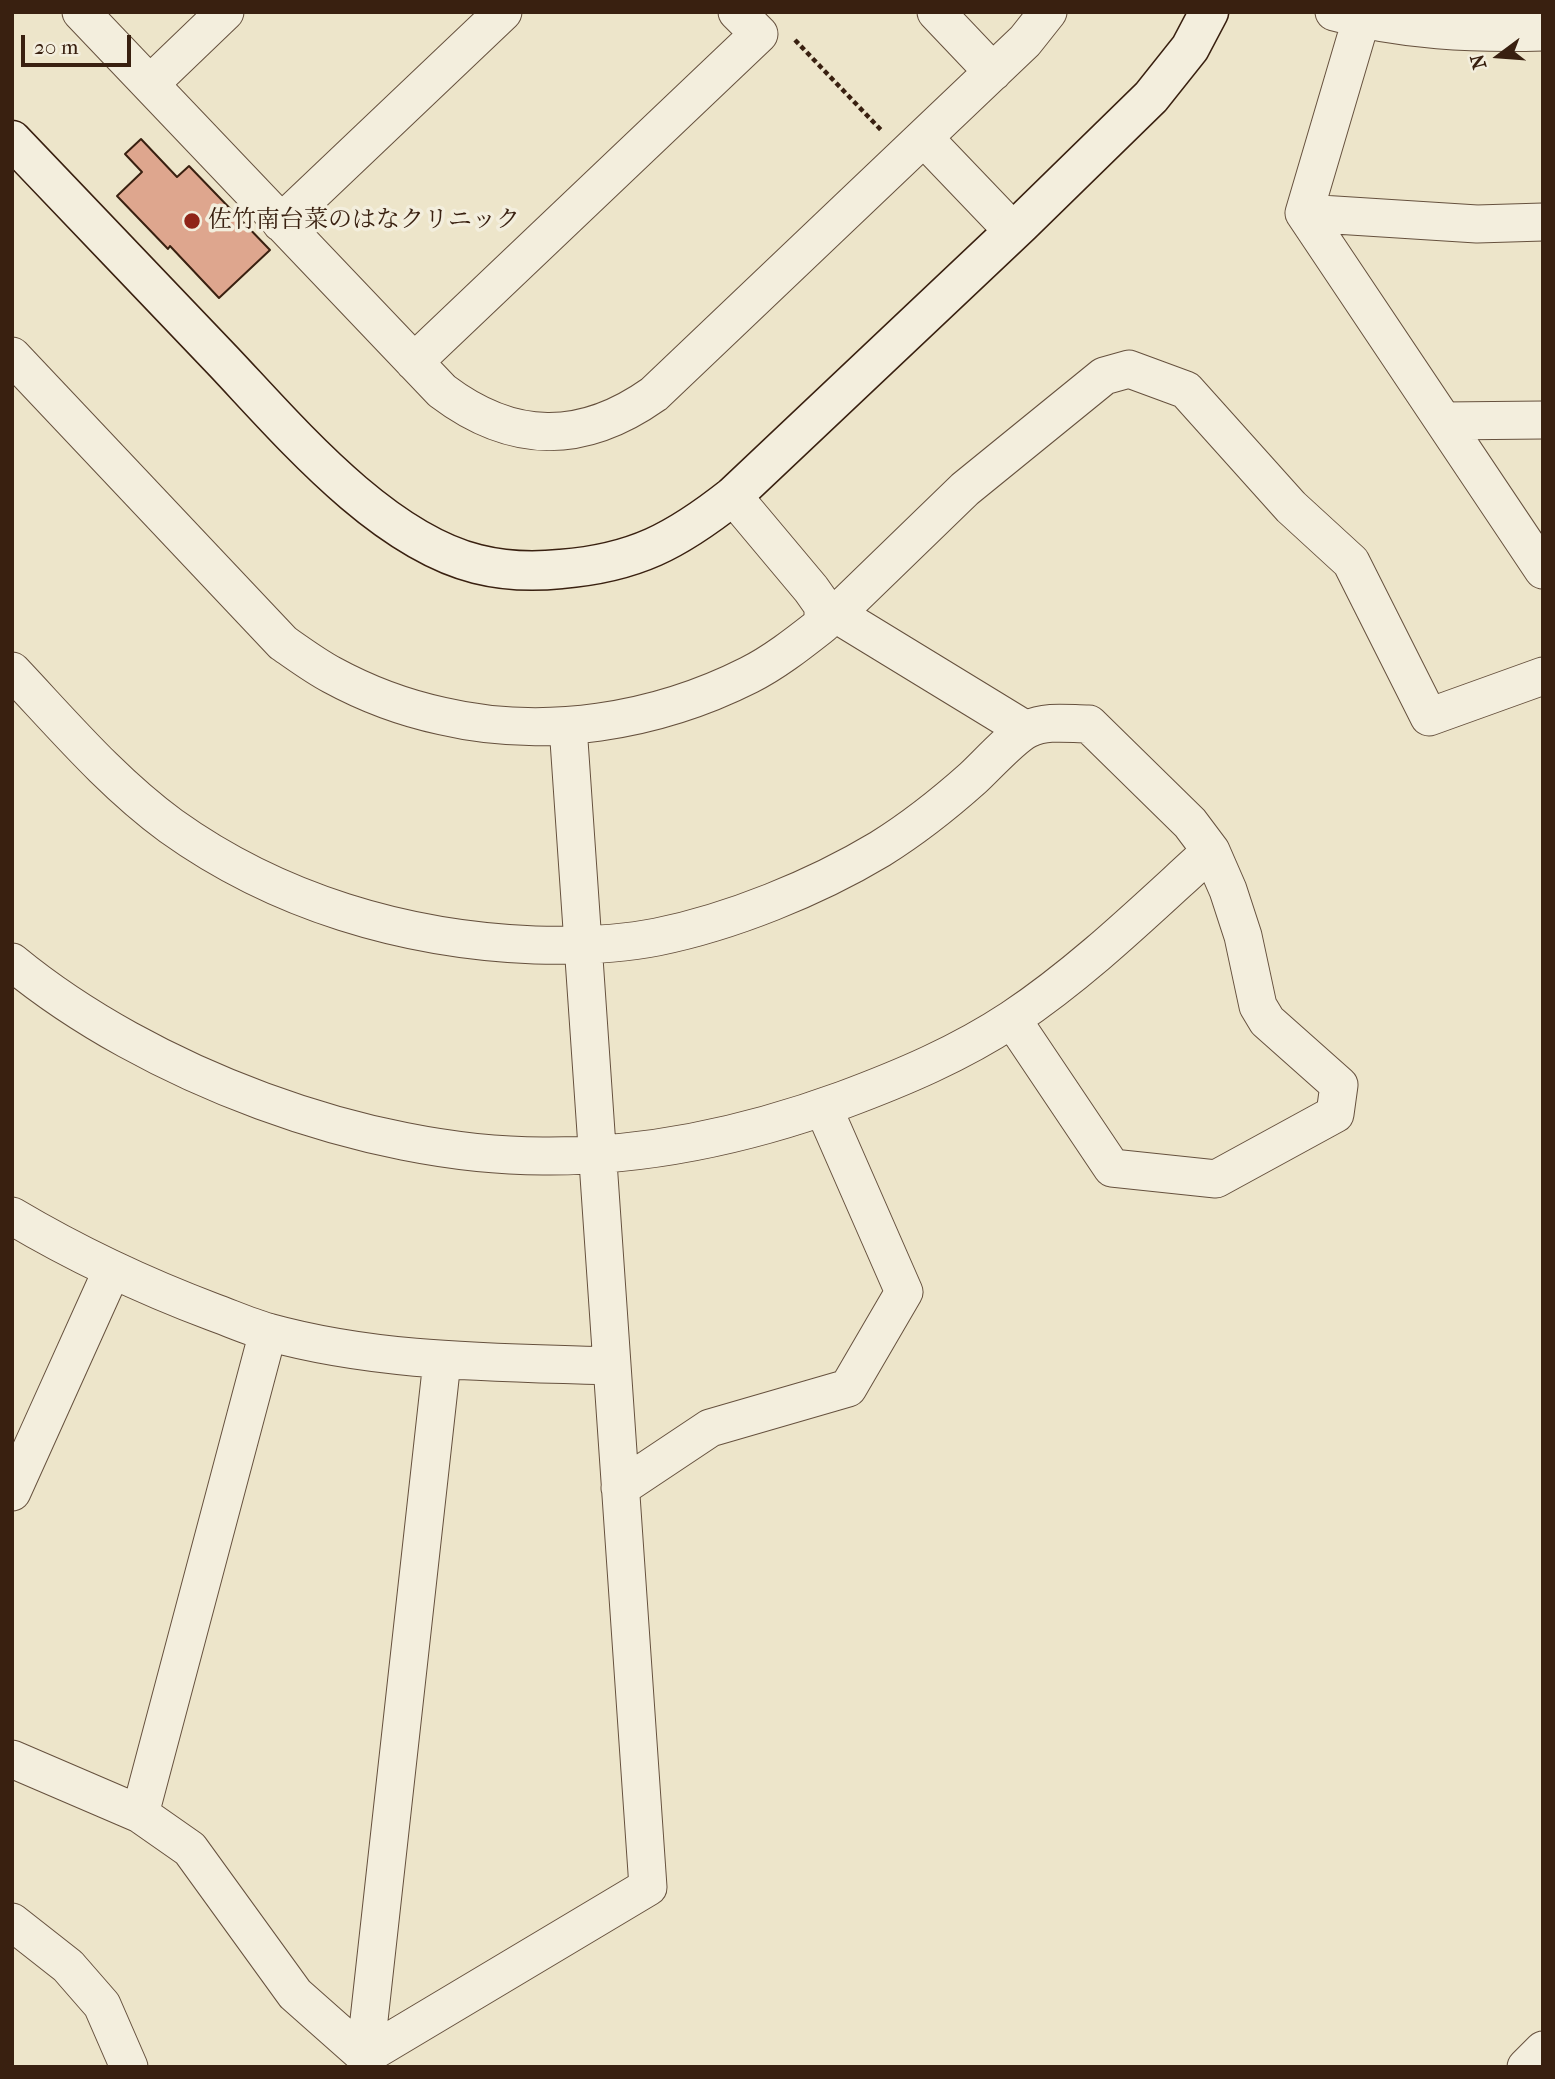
<!DOCTYPE html>
<html>
<head>
<meta charset="utf-8">
<style>
  body { margin:0 }
  #map { position:relative; width:1555px; height:2079px; overflow:hidden; background:#ede5ca; font-family:"IM FELL French Canon",serif }
  canvas { display:block }
  .frame { position:absolute; inset:0; border:14px solid #392010; pointer-events:none }
  .north { position:absolute; left:1464px; top:21px; width:70px; height:70px; -webkit-text-stroke:5px #f3eedd; paint-order:stroke; rotate:254deg; font-size:19px; font-weight:700; line-height:28px; text-align:center; color:#392010 }
  .north::after { content:''; display:block; margin:auto; width:24px; height:32px; background:#392010; clip-path:polygon(50% 0,100% 100%,50% 72%,0 100%) }
  .scale { position:absolute; left:21px; top:35px; width:110px; height:32px; box-sizing:border-box; border:4px solid #392010; border-top:0; padding-left:9px; font-size:21px; line-height:24px; white-space:nowrap; color:#392010; -webkit-text-stroke:5px #f3eedd; paint-order:stroke }
</style>
</head>
<body>
<div id="map">
<canvas width="1555" height="2079"></canvas>
<div class="frame"></div>
<div class="north">N</div>
<div class="scale">20 m</div>
</div>
<script>
const context = document.querySelector('canvas').getContext('2d');
context.lineJoin = 'round';
function paint(path, color) { context.fillStyle = color; context.fill(path, 'evenodd'); }
function stroke(path, color, width, dash) { context.strokeStyle = color; context.lineWidth = width; context.lineCap = dash ? 'butt' : 'round'; context.setLineDash(dash || []); context.stroke(path); }
function write(font, color, halo, rows, align = 'center') {
  context.font = font + ' "IM FELL French Canon","Noto Serif JP",serif'; context.lineWidth = 7; context.setLineDash([]); context.textBaseline = 'middle'; context.strokeStyle = halo; context.fillStyle = color; for (const [text, x, y, turn = 0] of rows) {
    context.save(); context.translate(x, y); context.rotate((+turn || 0) * Math.PI / 180); context.textAlign = isNaN(turn) ? turn : align; if (halo) context.strokeText(text, 0, 0); context.fillText(text, 0, 0); context.restore();
  }
}
const building = new Path2D(`
  M 141,139 L 177,177 L 189,166 L 270,250 L 219,298 L 170,246 L 168,249 L 117,196 L 142,172 L 125,154 Z`);
const path = new Path2D(`
  M 795,40 L 881,130`);
const street = new Path2D(`
  M 81,12 L 442,391 C 512,444 582,445 654,394 L 1025,41 L 1048,12
  M 936,12 L 993,72
  M 1334,12 C 1402,31 1473,34 1543,32
  M 1361,20 L 1304,213 L 1543,570
  M 150,84 L 225,12
  M 924,138 L 1013,231
  M 1304,213 L 1477,224 L 1543,222
  M 281,223 L 503,12
  M 12,356 L 283,643 C 299,654 315,666 332,675 C 365,693 405,708 442,716 C 544,740 656,722 749,675 C 775,662 800,642 823,624 L 823,606 L 811,589 L 733,496
  M 414,362 L 759,34 L 737,12
  M 1444,421 L 1543,420
  M 823,606 L 1026,730
  M 836,614 L 965,489 L 1104,376 L 1129,369 L 1186,390 L 1291,507 L 1351,562 L 1429,717 L 1543,676
  M 12,671 C 63,725 111,782 171,826 C 277,902 405,940 535,945 C 575,946 617,945 657,937 C 731,922 815,888 880,849 C 912,829 945,803 973,778 C 987,765 1013,736 1028,729 C 1047,720 1069,724 1089,724 L 1190,823 L 1211,851 L 1228,890 L 1243,936 L 1258,1006 L 1267,1021 L 1339,1085 L 1335,1114 L 1216,1179 L 1112,1168 L 1012,1019
  M 12,962 C 148,1074 366,1156 543,1156 C 645,1157 747,1135 843,1100 C 902,1078 959,1054 1012,1019 C 1084,971 1147,909 1211,851
  M 12,1216 C 76,1254 144,1286 213,1312 C 232,1319 250,1327 268,1332 C 380,1363 497,1362 611,1366
  M 620,1488 L 710,1428 L 848,1388 L 904,1292 L 823,1107
  M 12,1492 L 112,1270
  M 12,1759 L 140,1814 L 190,1849 L 295,1994 L 365,2056 L 648,1887 L 568,726
  M 140,1814 L 268,1332
  M 12,1922 L 68,1966 L 102,2005 L 129,2067
  M 365,2056 L 442,1361
  M 1526,2067 L 1543,2050`);
const secondary = new Path2D(`
  M 12,140 C 83,214 153,288 224,362 C 290,432 381,540 477,564 C 505,571 533,572 561,569 C 635,563 676,541 733,496 L 1021,224 L 1151,97 L 1190,48 L 1209,12`);
const markers = [
  [192,221,9,"#8f2418"]
];
const poiNames = [
  ["佐竹南台菜のはなクリニック",208,221]
];
paint(building, '#dea68e');
stroke(building, '#392010', 2);
stroke(street, '#66513e', 39);
stroke(secondary, '#392010', 41);
stroke(path, '#392010', 4.5, [5, 3.5]);
stroke(street, '#f3eedd', 37);
stroke(secondary, '#f3eedd', 38);
for (const [x, y, r, color] of markers) { const dot = new Path2D(); dot.arc(x, y, r, 0, 2 * Math.PI); context.fillStyle = color; context.fill(dot); stroke(dot, '#f3eedd', 2.5); }
write('24px', '#392010', '#f3eedd', poiNames, 'left');
</script>
</body>
</html>
